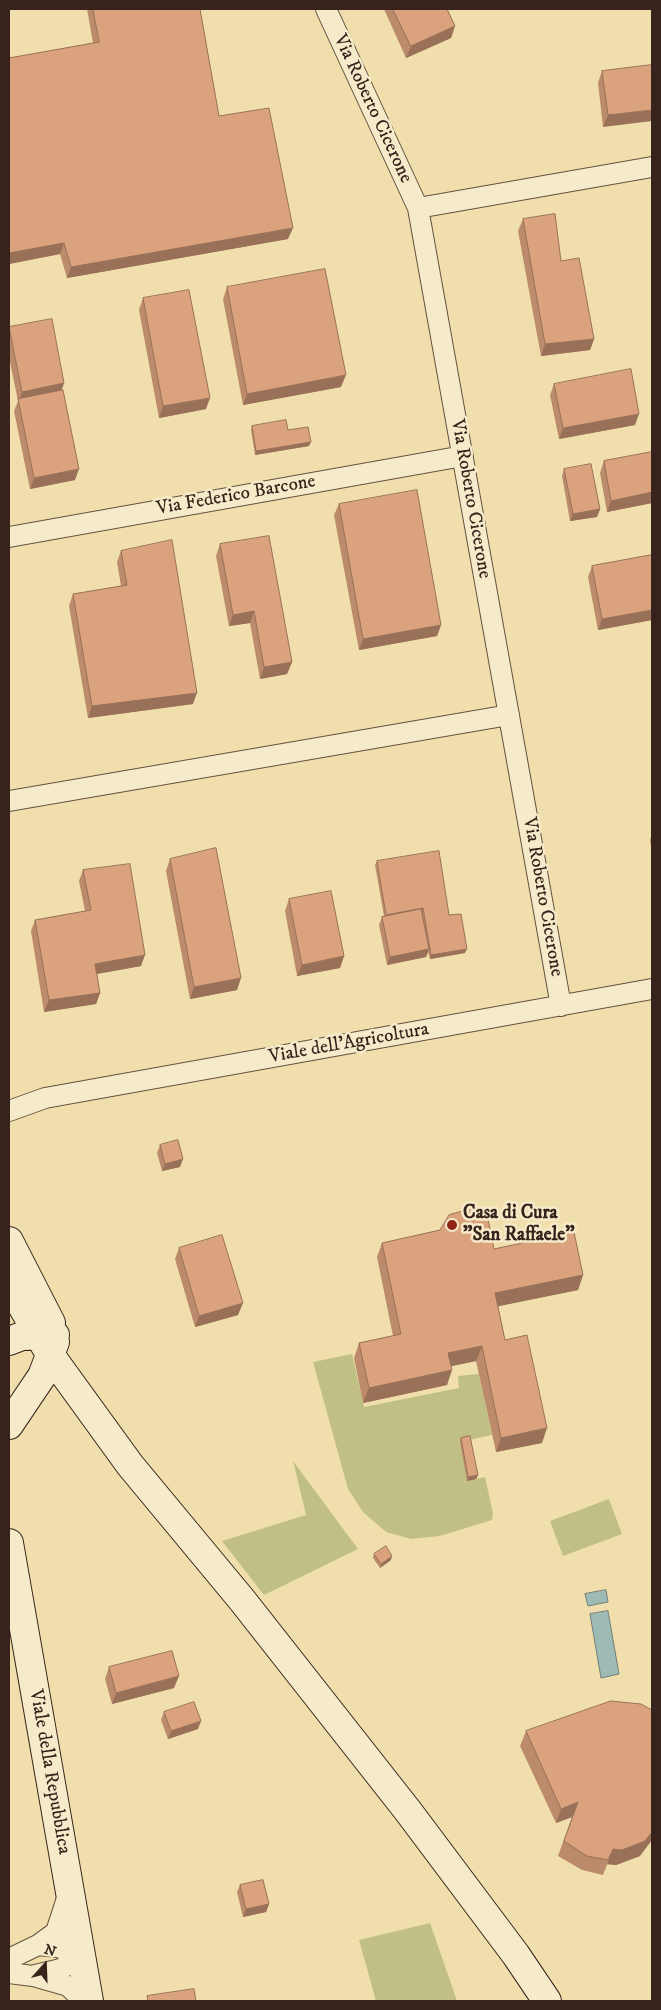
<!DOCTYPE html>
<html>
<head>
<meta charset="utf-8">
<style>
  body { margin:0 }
  #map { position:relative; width:661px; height:2010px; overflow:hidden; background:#f0dfac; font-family:"IM FELL DW Pica",serif }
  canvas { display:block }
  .frame { position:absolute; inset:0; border:10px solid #37231c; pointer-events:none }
  .north { position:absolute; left:20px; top:1940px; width:50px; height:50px; -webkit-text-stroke:4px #f5eac9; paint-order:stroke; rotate:20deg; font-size:14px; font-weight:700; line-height:20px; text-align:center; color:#37231c }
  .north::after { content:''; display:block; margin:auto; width:18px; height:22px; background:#37231c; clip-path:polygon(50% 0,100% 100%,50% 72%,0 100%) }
</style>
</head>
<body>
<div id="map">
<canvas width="661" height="2010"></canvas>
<div class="frame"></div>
<div class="north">N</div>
</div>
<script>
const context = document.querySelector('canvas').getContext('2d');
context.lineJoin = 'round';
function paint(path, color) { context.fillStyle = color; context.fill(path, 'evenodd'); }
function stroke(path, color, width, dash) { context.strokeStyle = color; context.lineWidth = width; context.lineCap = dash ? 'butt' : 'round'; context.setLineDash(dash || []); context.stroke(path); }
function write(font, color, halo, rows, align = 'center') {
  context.font = font + ' "IM FELL DW Pica",serif'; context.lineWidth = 5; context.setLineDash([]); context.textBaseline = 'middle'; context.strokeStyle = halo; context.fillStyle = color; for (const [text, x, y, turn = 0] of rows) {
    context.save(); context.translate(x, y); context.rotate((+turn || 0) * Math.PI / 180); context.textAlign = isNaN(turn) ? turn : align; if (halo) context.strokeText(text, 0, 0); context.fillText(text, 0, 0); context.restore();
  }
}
const green = new Path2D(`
  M 352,1354 L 364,1407 L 459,1388 L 458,1376 L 479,1374 L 492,1435 L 469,1440 L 476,1479 L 485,1477 L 493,1514 L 492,1520 L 440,1536 L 411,1539 L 386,1532 L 363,1512 L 348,1489 L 313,1362 Z
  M 293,1461 L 358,1549 L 264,1595 L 222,1541 L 306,1515 Z
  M 609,1499 L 622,1534 L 563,1556 L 550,1521 Z
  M 430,1923 L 457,2001 L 376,2001 L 359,1940 Z`);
const water = new Path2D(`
  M 606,1590 L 608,1602 L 588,1606 L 585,1594 Z
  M 608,1611 L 619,1674 L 601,1678 L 590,1614 Z`);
const street = new Path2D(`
  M 326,9 L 418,208 L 561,1006
  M 418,208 L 652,167
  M 9,537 L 463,456
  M 9,801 L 509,715
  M 9,1111 L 45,1098 L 652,989
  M 38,1945 L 58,1947 L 81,1956
  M 9,1959 L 38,1945 L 56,1932 L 69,1892
  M 9,1973 L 33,1976 L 68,1986 L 84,2001
  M 35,1975 L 61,1969 L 81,1956`);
const secondary = new Path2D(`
  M 9,1241 L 51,1323
  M 9,1284 L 51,1356 L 130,1465 L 242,1600 L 408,1811 L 516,1955 L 547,2001
  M 9,1341 L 22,1336 L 55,1335
  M 9,1425 L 42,1376 L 55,1342
  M 9,1543 L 89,2001`);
const wall = new Path2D(`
  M 87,9 L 200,9 L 219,116 L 288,239 L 67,278 L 60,254 L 9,264 L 9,58 L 93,43 Z
  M 384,9 L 447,9 L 455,26 L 451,38 L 406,58 Z
  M 652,65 L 603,127 L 598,83 L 602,71 Z
  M 523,219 L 561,261 L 594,339 L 590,350 L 541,356 L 518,231 Z
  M 227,287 L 341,387 L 243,405 L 223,299 Z
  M 143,298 L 206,409 L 159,418 L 139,310 Z
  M 9,327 L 64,383 L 61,390 L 75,480 L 30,489 L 14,411 L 18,401 L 9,357 Z
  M 554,384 L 635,425 L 559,439 L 550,395 Z
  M 252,426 L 288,430 L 309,446 L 255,455 L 251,430 Z
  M 652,452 L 652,503 L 607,512 L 600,473 L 604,461 Z
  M 564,469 L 600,509 L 597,517 L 570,521 L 562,476 Z
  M 339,504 L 441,625 L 437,636 L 359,650 L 334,515 Z
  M 220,544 L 292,662 L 287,674 L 260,679 L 250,623 L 229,626 L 216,556 Z
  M 121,551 L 193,704 L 88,718 L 69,606 L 73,594 L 121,586 L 117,562 Z
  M 652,555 L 652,620 L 598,630 L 588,577 L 592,566 Z
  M 652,833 L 652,854 L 650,840 Z
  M 170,859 L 237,990 L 190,999 L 166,871 Z
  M 377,861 L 449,915 L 465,953 L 430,959 L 428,952 L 426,957 L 387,965 L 379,925 L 382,917 L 384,916 L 375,865 Z
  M 83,870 L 141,966 L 97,974 L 100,993 L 96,1004 L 44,1012 L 31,931 L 35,920 L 85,911 L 79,881 Z
  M 289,899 L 344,956 L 340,968 L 297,976 L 285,911 Z
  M 160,1145 L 180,1167 L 162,1171 L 157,1153 Z
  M 382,1243 L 494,1249 L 583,1275 L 578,1290 L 498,1306 L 505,1340 L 542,1443 L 496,1452 L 476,1361 L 451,1366 L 447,1385 L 363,1403 L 354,1358 L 359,1343 L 393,1336 L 377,1257 Z
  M 179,1248 L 238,1315 L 195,1327 L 175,1259 Z
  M 461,1438 L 478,1475 L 476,1479 L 467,1481 L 460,1442 Z
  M 374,1554 L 391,1560 L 380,1568 L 373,1558 Z
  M 109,1667 L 174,1688 L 112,1704 L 105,1679 Z
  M 164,1712 L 198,1729 L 168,1739 L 161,1720 Z
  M 526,1731 L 640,1856 L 616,1865 L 607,1864 L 603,1875 L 582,1870 L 558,1856 L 572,1817 L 556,1823 L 520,1746 Z
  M 240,1885 L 269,1904 L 266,1912 L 243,1917 L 237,1892 Z`);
const shadedWall = new Path2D(`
  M 455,26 L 451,38 L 406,58 L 411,46 Z
  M 652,110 L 652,121 L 603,127 L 608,115 Z
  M 293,228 L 288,239 L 67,278 L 71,267 Z
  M 64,243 L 60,254 L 9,264 L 9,253 Z
  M 594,339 L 590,350 L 541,356 L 545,344 Z
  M 346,375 L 341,387 L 243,405 L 247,394 Z
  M 64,383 L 60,395 L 19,401 L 22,392 Z
  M 210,398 L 206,409 L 159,418 L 163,406 Z
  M 639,414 L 635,425 L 559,439 L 563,428 Z
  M 311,442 L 309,446 L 255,455 L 256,451 Z
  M 79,469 L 75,480 L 30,489 L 34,478 Z
  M 652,492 L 652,503 L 607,512 L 611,501 Z
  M 600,509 L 597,517 L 570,521 L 573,514 Z
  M 652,610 L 652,620 L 598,630 L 602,619 Z
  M 254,611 L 250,623 L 229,626 L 233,615 Z
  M 441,625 L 437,636 L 359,650 L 363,639 Z
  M 292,662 L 287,674 L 260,679 L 264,667 Z
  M 197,693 L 193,704 L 88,718 L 92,706 Z
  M 423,908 L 422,912 L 384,919 L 386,915 Z
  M 429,949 L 426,957 L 387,965 L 390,957 Z
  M 467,949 L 465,953 L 430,959 L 431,955 Z
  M 145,955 L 141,966 L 91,975 L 95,964 Z
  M 344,956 L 340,968 L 297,976 L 302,965 Z
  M 241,978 L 237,990 L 190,999 L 194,987 Z
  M 100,993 L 96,1004 L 44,1012 L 49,1000 Z
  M 183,1159 L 180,1167 L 162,1171 L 165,1164 Z
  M 583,1275 L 578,1290 L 490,1308 L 495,1293 Z
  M 243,1303 L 238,1315 L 195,1327 L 199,1316 Z
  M 482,1346 L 476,1361 L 443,1368 L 448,1353 Z
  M 452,1370 L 447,1385 L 363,1403 L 369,1388 Z
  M 547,1428 L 542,1443 L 496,1452 L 501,1438 Z
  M 478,1475 L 476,1479 L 467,1481 L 468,1477 Z
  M 392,1556 L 391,1560 L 380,1568 L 381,1564 Z
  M 179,1676 L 174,1688 L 112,1704 L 116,1693 Z
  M 201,1721 L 198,1729 L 168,1739 L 171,1731 Z
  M 578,1802 L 572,1817 L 556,1823 L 561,1809 Z
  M 652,1832 L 652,1840 L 640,1856 L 616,1865 L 607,1864 L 603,1875 L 613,1849 Z
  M 269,1904 L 266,1912 L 243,1917 L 246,1909 Z`);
const building = new Path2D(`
  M 93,9 L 200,9 L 219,116 L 269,108 L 293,228 L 71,267 L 64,243 L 9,253 L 9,58 L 99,42 Z
  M 393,9 L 447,9 L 455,26 L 411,46 Z
  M 652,65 L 652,110 L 608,115 L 602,71 Z
  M 555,214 L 561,261 L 579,258 L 594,339 L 545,344 L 523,219 Z
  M 325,269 L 346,375 L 247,394 L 227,287 Z
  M 189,290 L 210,398 L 163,406 L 143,298 Z
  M 52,319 L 64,383 L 22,392 L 9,327 Z
  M 631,369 L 639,414 L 563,428 L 554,384 Z
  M 63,390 L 79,469 L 34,478 L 18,399 Z
  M 286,420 L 288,430 L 308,427 L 311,442 L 256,451 L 252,426 Z
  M 652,452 L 652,492 L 611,501 L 604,461 Z
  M 591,464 L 600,509 L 573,514 L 564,469 Z
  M 417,490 L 441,625 L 363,639 L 339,504 Z
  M 269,536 L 292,662 L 264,667 L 254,611 L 233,615 L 220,544 Z
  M 172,540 L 197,693 L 92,706 L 73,594 L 127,585 L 121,551 Z
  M 652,555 L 652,610 L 602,619 L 592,566 Z
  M 216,848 L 241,978 L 194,987 L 170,859 Z
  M 439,851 L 449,915 L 461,914 L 467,949 L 431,955 L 423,908 L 386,915 L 377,861 Z
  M 130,864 L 145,955 L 95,964 L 100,993 L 49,1000 L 35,920 L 91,910 L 83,870 Z
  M 331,891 L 344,956 L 302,965 L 289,899 Z
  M 421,909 L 429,949 L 390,957 L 382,917 Z
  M 178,1140 L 183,1159 L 165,1164 L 160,1145 Z
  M 470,1209 L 486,1209 L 494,1249 L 574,1232 L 583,1275 L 495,1293 L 505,1340 L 527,1335 L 547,1428 L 501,1438 L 482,1346 L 448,1353 L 452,1370 L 369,1388 L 359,1343 L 401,1334 L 382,1243 L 440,1230 L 449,1215 Z
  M 222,1235 L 243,1303 L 199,1316 L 179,1248 Z
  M 470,1436 L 478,1475 L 468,1477 L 461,1438 Z
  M 386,1546 L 392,1556 L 381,1564 L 374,1554 Z
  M 172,1651 L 179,1676 L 116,1693 L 109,1667 Z
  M 611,1701 L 641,1704 L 652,1710 L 652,1832 L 645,1841 L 622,1850 L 613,1849 L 608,1860 L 587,1856 L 564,1841 L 578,1802 L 561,1809 L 526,1731 Z
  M 194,1702 L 201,1721 L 171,1731 L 164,1712 Z
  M 263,1880 L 269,1904 L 246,1909 L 240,1885 Z
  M 194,1989 L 196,2001 L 148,2001 L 147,1996 Z`);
const markers = [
  [452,1225,6,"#8f2418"]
];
const streetNames = [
  ["Via Roberto Cicerone",372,109,65],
  ["Via Federico Barcone",236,496,-10],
  ["Via Roberto Cicerone",470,499,80],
  ["Via Roberto Cicerone",542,897,80],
  ["Viale dell'Agricoltura",349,1044,-10],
  ["Viale della Repubblica",49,1772,80]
];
const poiNames = [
  ["Casa di Cura",463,1214],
  ["\"San Raffaele\"",463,1236]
];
paint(green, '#c0c085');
paint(water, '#9ebab4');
stroke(water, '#757e77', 1);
stroke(street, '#655240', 22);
stroke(secondary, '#37231c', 30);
stroke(street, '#f5eac9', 20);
stroke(secondary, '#f5eac9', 28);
paint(wall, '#bc8b6c');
paint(shadedWall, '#997158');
paint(building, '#dba27e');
stroke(building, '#997158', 1);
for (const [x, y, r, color] of markers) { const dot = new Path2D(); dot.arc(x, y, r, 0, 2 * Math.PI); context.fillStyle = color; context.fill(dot); stroke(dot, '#f5eac9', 2); }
write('19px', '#37231c', '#f5eac9', streetNames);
write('bold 19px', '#37231c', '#f5eac9', poiNames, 'left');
</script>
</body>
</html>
